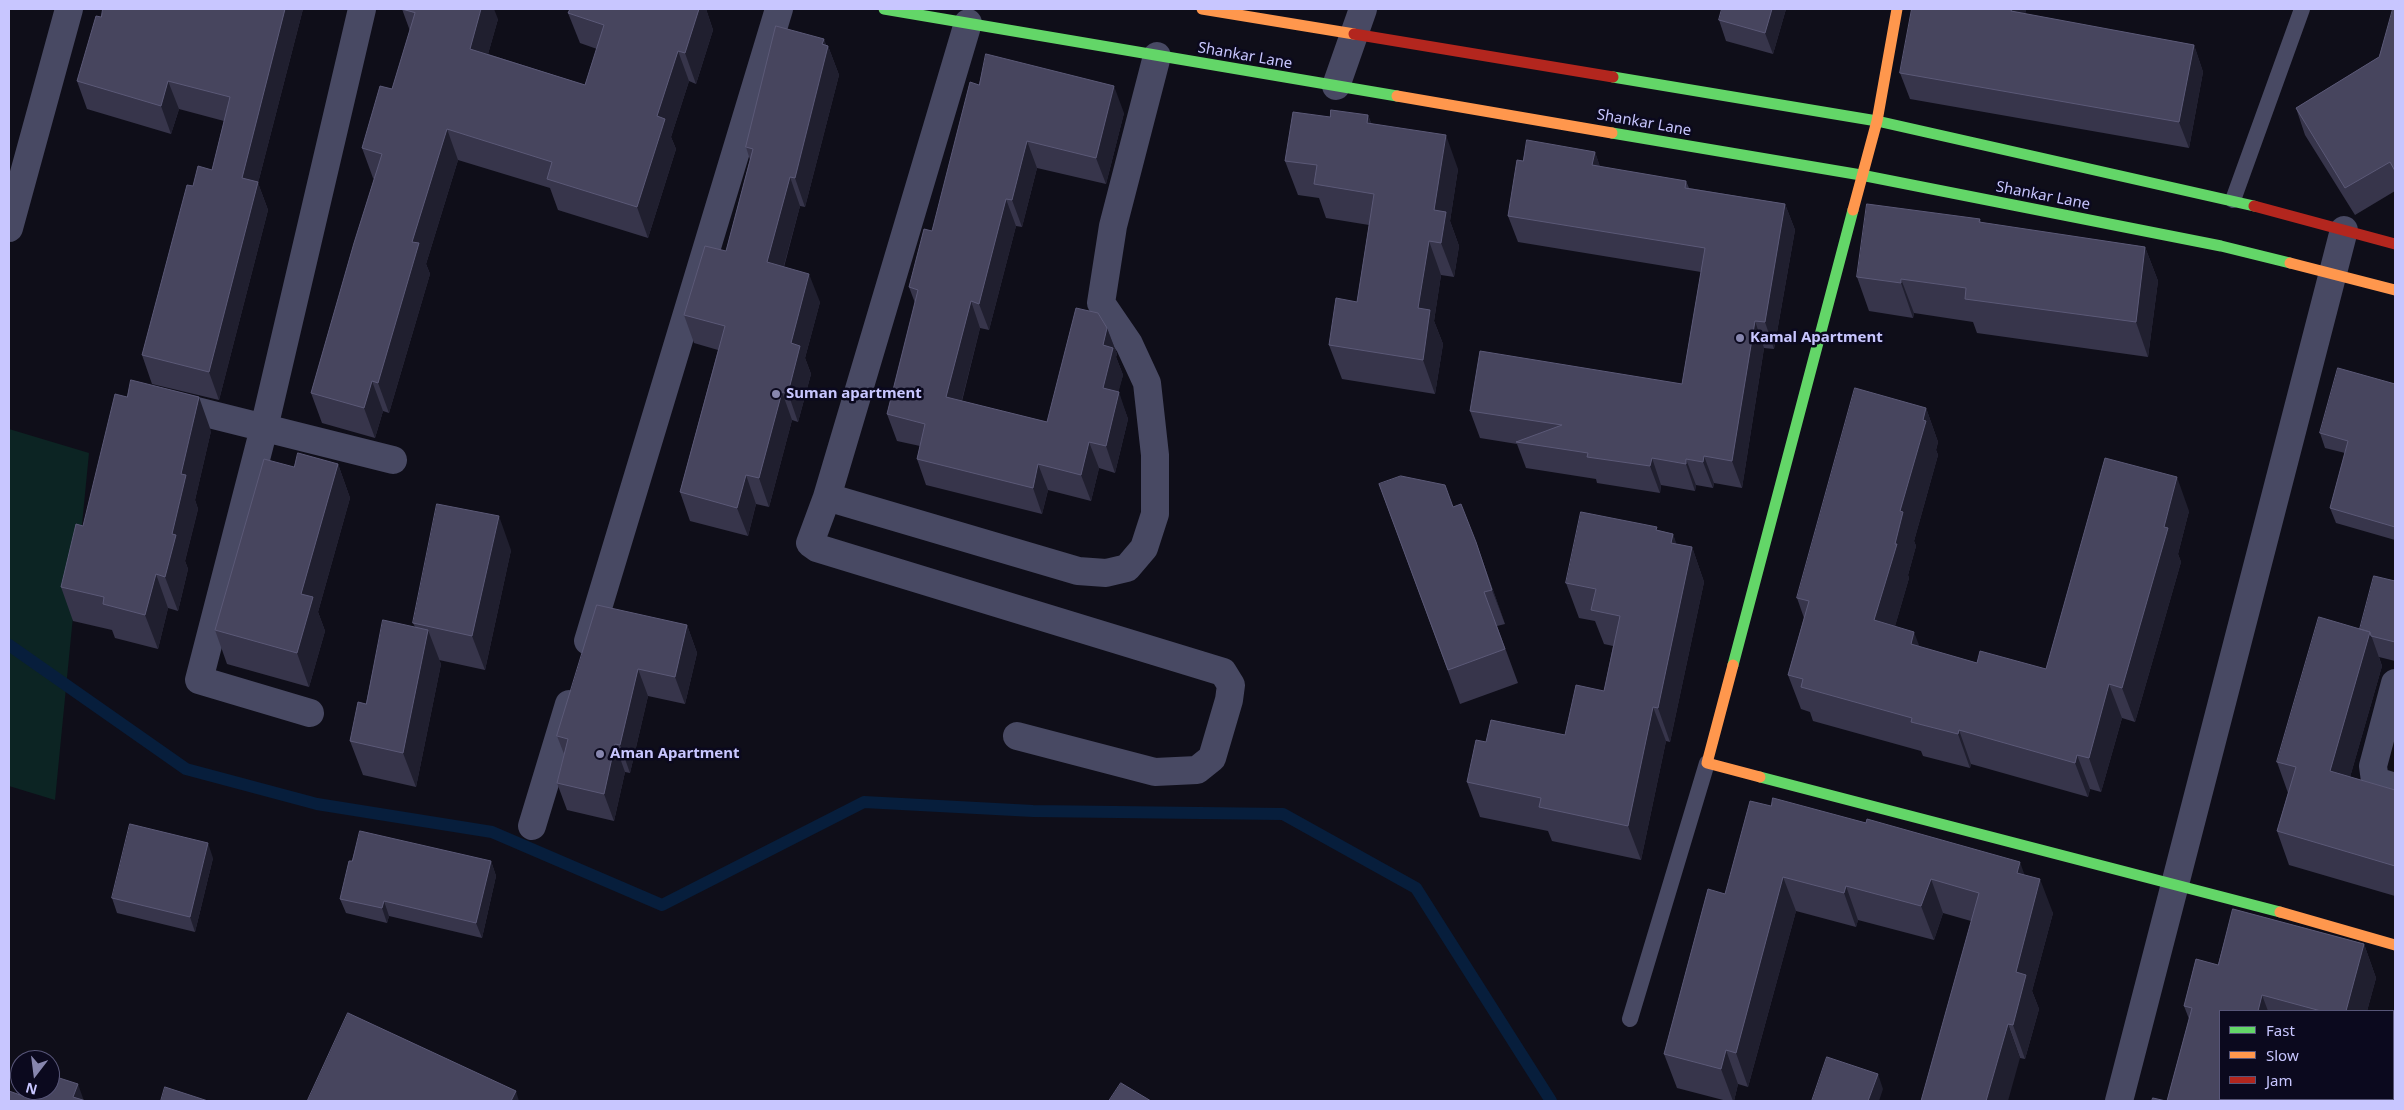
<!DOCTYPE html>
<html>
<head>
<meta charset="utf-8">
<style>
  body { margin:0 }
  #map { position:relative; width:2404px; height:1110px; overflow:hidden; background:#0f0e19; font-family:"Noto Sans",sans-serif }
  canvas { display:block }
  .frame { position:absolute; inset:0; border:10px solid #c8c6ff; pointer-events:none }
  .legend { position:absolute; left:2219px; top:1010px; width:175px; height:90px; box-sizing:border-box; background:#0b091e; border:1px solid #575578; margin:0; padding:6px 9px; list-style:none; font-size:15px; color:#c8c6ff }
  .legend li { display:flex; align-items:center; gap:10px; height:25px }
  .legend b { width:25px; border:1px solid #575578 }
  .north { position:absolute; left:10px; top:1050px; width:50px; height:50px; box-sizing:border-box; background:#0b091e; border:1px solid #575578; border-radius:50%; rotate:195deg; font-size:14px; font-weight:700; line-height:20px; text-align:center; color:#c8c6ff }
  .north::after { content:''; display:block; margin:auto; width:18px; height:22px; background:#8786ae; clip-path:polygon(50% 0,100% 100%,50% 72%,0 100%) }
</style>
</head>
<body>
<div id="map">
<canvas width="2404" height="1110"></canvas>
<div class="frame"></div>
<ul class="legend">
<li><b style="height:6px;background:#63d668"></b>Fast</li>
<li><b style="height:6px;background:#ff974d"></b>Slow</li>
<li><b style="height:6px;background:#b3261e"></b>Jam</li>
</ul>
<div class="north">N</div>
</div>
<script>
const context = document.querySelector('canvas').getContext('2d');
context.lineJoin = 'round';
function paint(path, color) { context.fillStyle = color; context.fill(path, 'evenodd'); }
function stroke(path, color, width, dash) { context.strokeStyle = color; context.lineWidth = width; context.lineCap = dash ? 'butt' : 'round'; context.setLineDash(dash || []); context.stroke(path); }
function write(font, color, halo, rows, align = 'center') {
  context.font = font + ' "Noto Sans",sans-serif'; context.lineWidth = 5; context.setLineDash([]); context.textBaseline = 'middle'; context.strokeStyle = halo; context.fillStyle = color; for (const [text, x, y, turn = 0] of rows) {
    context.save(); context.translate(x, y); context.rotate((+turn || 0) * Math.PI / 180); context.textAlign = isNaN(turn) ? turn : align; if (halo) context.strokeText(text, 0, 0); context.fillText(text, 0, 0); context.restore();
  }
}
const green = new Path2D(`
  M 9,429 L 89,453 L 55,800 L 9,786 Z`);
const stream = new Path2D(`
  M 9,645 L 186,769 L 317,804 L 492,832 L 662,905 L 864,802 L 1033,811 L 1283,814 L 1416,888 L 1551,1101`);
const lane = new Path2D(`
  M 2233,200 L 2302,9
  M 1630,1019 L 1707,763`);
const street = new Path2D(`
  M 968,23 L 827,497 L 810,543 L 817,548 L 1223,672 L 1231,685 L 1229,700 L 1212,758 L 1197,770 L 1155,772 L 1017,736
  M 1336,86 L 1363,9
  M 9,228 L 69,9
  M 169,404 L 393,460
  M 827,497 L 1078,571 L 1106,573 L 1127,568 L 1144,548 L 1155,514 L 1155,455 L 1147,383 L 1129,344 L 1101,303 L 1113,226 L 1157,56
  M 588,641 L 779,9
  M 2395,683 L 2373,766 L 2375,781 L 2395,787
  M 310,713 L 199,680 L 264,428 L 362,9
  M 532,826 L 569,704
  M 2393,1071 L 2395,1063
  M 2119,1101 L 2344,230
  M 2288,1101 L 2289,1099
  M 2383,1101 L 2384,1099`);
const fast = new Path2D(`
  M 884,9 L 1397,96
  M 1613,77 L 1877,121 L 2254,206
  M 1612,133 L 1861,175 L 2221,246 L 2290,263
  M 1733,665 L 1853,210
  M 1760,777 L 2280,912`);
const slow = new Path2D(`
  M 1202,9 L 1354,34
  M 1397,96 L 1612,133
  M 1853,210 L 1877,121 L 1897,9
  M 2290,263 L 2395,290
  M 1733,665 L 1707,763 L 1760,777
  M 2280,912 L 2395,945`);
const jam = new Path2D(`
  M 1354,34 L 1613,77
  M 2254,206 L 2395,244`);
const wall = new Path2D(`
  M 303,9 L 258,183 L 268,210 L 219,400 L 152,384 L 142,355 L 193,186 L 212,170 L 224,121 L 179,109 L 171,134 L 87,109 L 77,81 L 101,17 Z
  M 402,9 L 498,19 L 488,54 L 585,85 L 597,49 L 580,43 L 568,13 L 570,9 L 706,9 L 713,30 L 696,84 L 689,81 L 671,137 L 676,149 L 648,238 L 558,210 L 550,188 L 458,160 L 426,264 L 430,274 L 389,413 L 383,411 L 375,438 L 322,423 L 311,393 L 374,179 L 373,178 L 362,148 L 392,89 L 410,31 Z
  M 1786,9 L 1773,54 L 1726,41 L 1719,20 Z
  M 1912,9 L 2026,9 L 2025,14 L 2194,45 L 2203,72 L 2189,148 L 1910,99 L 1900,73 Z
  M 2395,9 L 2395,191 L 2355,215 L 2305,135 L 2296,108 L 2379,57 Z
  M 824,39 L 826,45 L 828,46 L 839,75 L 805,207 L 800,206 L 784,267 L 820,302 L 805,358 L 811,374 L 798,422 L 792,420 L 769,507 L 756,504 L 748,536 L 690,521 L 680,492 L 718,350 L 694,343 L 684,315 L 726,251 L 750,160 L 746,147 Z
  M 979,85 L 1124,113 L 1106,184 L 1037,168 L 1022,227 L 1016,226 L 989,330 L 980,328 L 962,401 L 1047,422 L 1107,328 L 1117,354 L 1116,357 L 1123,375 L 1118,392 L 1128,419 L 1115,473 L 1099,468 L 1091,501 L 1048,490 L 1042,514 L 926,485 L 917,459 L 920,446 L 897,441 L 887,414 L 915,303 L 909,287 L 932,231 Z
  M 1368,115 L 1371,123 L 1458,169 L 1450,221 L 1459,246 L 1454,277 L 1441,275 L 1434,321 L 1443,344 L 1435,394 L 1342,379 L 1329,345 L 1357,302 L 1369,225 L 1326,218 L 1319,198 L 1298,195 L 1285,161 L 1330,117 Z
  M 1595,152 L 1600,167 L 1686,181 L 1689,188 L 1785,204 L 1795,230 L 1774,349 L 1764,348 L 1742,488 L 1714,483 L 1713,488 L 1696,485 L 1695,491 L 1661,485 L 1660,493 L 1597,483 L 1596,479 L 1526,468 L 1517,444 L 1480,438 L 1470,411 L 1682,384 L 1701,272 L 1518,242 L 1508,216 L 1523,161 Z
  M 1980,219 L 1981,223 L 2145,247 L 2158,281 L 2148,357 L 1977,333 L 1973,322 L 1914,313 L 1913,318 L 1869,311 L 1857,277 Z
  M 2395,384 L 2395,540 L 2336,523 L 2330,508 L 2345,453 L 2325,448 L 2320,433 Z
  M 1926,408 L 1938,442 L 1936,450 L 1938,455 L 1914,541 L 1916,546 L 1908,575 L 1909,578 L 1895,626 L 1920,647 L 1977,663 L 2046,669 L 2189,511 L 2178,554 L 2181,562 L 2135,722 L 2122,718 L 2101,792 L 2090,789 L 2088,797 L 1971,764 L 1970,768 L 1923,756 L 1921,751 L 1813,721 L 1810,712 L 1801,709 L 1788,675 L 1804,618 L 1797,598 Z
  M 211,431 L 195,500 L 198,509 L 185,561 L 188,569 L 178,611 L 168,608 L 158,649 L 115,638 L 112,630 L 73,621 L 61,587 L 83,526 Z
  M 338,464 L 350,498 L 318,612 L 325,631 L 309,687 L 227,664 L 215,630 L 294,467 Z
  M 1379,484 L 1453,507 L 1476,542 L 1505,624 L 1497,626 L 1518,683 L 1460,704 Z
  M 1658,530 L 1673,534 L 1676,544 L 1692,547 L 1704,582 L 1670,742 L 1666,741 L 1641,860 L 1552,841 L 1548,831 L 1480,817 L 1467,782 L 1486,742 L 1565,735 L 1604,691 L 1613,646 L 1604,644 L 1595,621 L 1579,618 L 1566,583 Z
  M 511,550 L 485,670 L 439,660 L 441,664 L 416,787 L 363,775 L 350,741 L 366,704 L 415,627 L 413,623 Z
  M 2395,581 L 2395,661 L 2379,657 L 2382,666 L 2350,777 L 2395,790 L 2395,896 L 2289,865 L 2277,831 L 2288,793 L 2277,762 L 2360,629 Z
  M 687,625 L 697,653 L 685,704 L 648,696 L 630,773 L 625,772 L 614,821 L 567,810 L 557,783 L 564,754 L 557,736 Z
  M 1771,806 L 2024,875 L 2053,913 L 2032,991 L 2039,1009 L 2025,1059 L 2020,1058 L 1971,921 L 1943,913 L 1934,940 L 1858,920 L 1856,927 L 1796,911 L 1748,1087 L 1738,1084 L 1734,1101 L 1727,1101 L 1677,1088 L 1664,1054 L 1725,894 Z
  M 213,858 L 195,932 L 117,913 L 112,898 Z
  M 491,861 L 496,876 L 482,938 L 389,916 L 387,923 L 346,913 L 340,899 Z
  M 2233,909 L 2364,944 L 2376,978 L 2367,1011 L 2220,1011 L 2220,1099 L 2256,1099 L 2255,1101 L 2167,1101 L 2189,1019 L 2184,1006 L 2196,959 L 2218,965 Z`);
const shadedWall = new Path2D(`
  M 285,9 L 303,9 L 258,183 L 268,210 L 219,400 L 209,372 L 242,178 Z
  M 481,9 L 494,9 L 498,19 L 481,79 L 470,49 Z
  M 699,9 L 706,9 L 713,30 L 696,84 L 685,53 Z
  M 1772,9 L 1786,9 L 1773,54 L 1765,33 Z
  M 2012,9 L 2026,9 L 2021,38 L 2011,11 Z
  M 824,39 L 827,49 L 828,46 L 839,75 L 805,207 L 795,178 Z
  M 2194,45 L 2203,72 L 2189,148 L 2179,122 Z
  M 678,51 L 689,81 L 671,137 L 676,149 L 648,238 L 637,207 L 657,116 Z
  M 168,81 L 179,109 L 171,134 L 161,106 Z
  M 1114,86 L 1124,113 L 1106,184 L 1096,158 Z
  M 1368,115 L 1381,149 L 1367,123 Z
  M 447,129 L 458,160 L 426,264 L 430,274 L 389,413 L 378,383 L 412,242 Z
  M 1446,135 L 1458,169 L 1450,221 L 1459,246 L 1454,277 L 1441,243 L 1434,210 Z
  M 1027,141 L 1037,168 L 1022,227 L 1012,200 Z
  M 1595,152 L 1604,178 L 1592,165 Z
  M 790,177 L 800,206 L 777,291 L 767,262 Z
  M 1006,199 L 1016,226 L 989,330 L 979,304 Z
  M 1785,204 L 1795,230 L 1774,349 L 1765,322 Z
  M 1429,241 L 1441,275 L 1434,321 L 1443,344 L 1435,394 L 1423,360 L 1418,308 Z
  M 2145,247 L 2158,281 L 2148,357 L 2136,322 Z
  M 809,274 L 820,302 L 805,358 L 811,374 L 798,422 L 788,393 L 791,343 Z
  M 1901,279 L 1914,313 L 1913,318 L 1901,283 Z
  M 971,301 L 980,328 L 956,423 L 946,397 Z
  M 1755,321 L 1764,348 L 1742,488 L 1732,461 Z
  M 1107,328 L 1117,354 L 1116,357 L 1123,375 L 1113,414 L 1103,388 L 1103,345 Z
  M 372,381 L 383,411 L 375,438 L 364,408 Z
  M 782,392 L 792,420 L 769,507 L 759,478 Z
  M 1119,392 L 1128,419 L 1115,473 L 1106,446 Z
  M 199,397 L 211,431 L 195,500 L 198,509 L 185,561 L 188,569 L 178,611 L 165,577 L 181,474 Z
  M 1926,408 L 1938,442 L 1936,450 L 1938,455 L 1914,541 L 1916,546 L 1908,575 L 1909,578 L 1887,654 L 1874,620 L 1895,544 L 1900,511 Z
  M 1089,442 L 1099,468 L 1091,501 L 1081,475 Z
  M 1704,456 L 1714,483 L 1713,488 L 1703,462 Z
  M 1652,458 L 1661,485 L 1660,493 L 1650,466 Z
  M 1686,459 L 1696,485 L 1695,491 L 1686,464 Z
  M 338,464 L 350,498 L 318,612 L 325,631 L 309,687 L 297,653 L 301,594 Z
  M 1038,464 L 1048,490 L 1042,514 L 1033,488 Z
  M 746,475 L 756,504 L 748,536 L 737,508 Z
  M 2177,477 L 2189,511 L 2178,554 L 2181,562 L 2135,722 L 2122,688 Z
  M 499,516 L 511,550 L 485,670 L 472,636 Z
  M 1673,534 L 1685,568 L 1671,543 Z
  M 1476,542 L 1488,576 L 1505,624 L 1492,590 Z
  M 1692,547 L 1704,582 L 1670,742 L 1658,708 Z
  M 156,574 L 168,608 L 158,649 L 145,615 Z
  M 687,625 L 697,653 L 685,704 L 675,677 Z
  M 428,630 L 441,664 L 416,787 L 403,753 Z
  M 1914,632 L 1927,666 L 1911,644 Z
  M 2370,632 L 2382,666 L 2342,805 L 2330,771 Z
  M 638,669 L 648,696 L 630,773 L 620,745 Z
  M 2109,684 L 2122,718 L 2101,792 L 2089,758 Z
  M 1653,707 L 1666,741 L 1641,860 L 1628,826 Z
  M 1959,730 L 1971,764 L 1970,768 L 1958,734 Z
  M 615,744 L 625,772 L 614,821 L 604,794 Z
  M 2077,755 L 2090,789 L 2088,797 L 2075,763 Z
  M 208,843 L 213,858 L 195,932 L 190,917 Z
  M 491,861 L 496,876 L 482,938 L 476,923 Z
  M 2020,862 L 2032,896 L 2017,873 Z
  M 1783,877 L 1796,911 L 1748,1087 L 1736,1053 Z
  M 1931,879 L 1943,913 L 1934,940 L 1921,906 Z
  M 2040,879 L 2053,913 L 2032,991 L 2039,1009 L 2025,1059 L 2013,1025 L 2016,972 Z
  M 1846,886 L 1858,920 L 1856,927 L 1844,893 Z
  M 384,901 L 389,916 L 387,923 L 382,908 Z
  M 2364,944 L 2376,978 L 2367,1011 L 2346,1011 Z
  M 2262,995 L 2268,1011 L 2258,1011 Z
  M 2008,1024 L 2020,1058 L 2008,1101 L 1986,1101 Z
  M 1726,1050 L 1738,1084 L 1734,1101 L 1733,1101 L 1721,1069 Z
  M 1878,1074 L 1883,1089 L 1879,1101 L 1868,1101 Z
  M 78,1084 L 84,1101 L 73,1097 Z
  M 516,1091 L 519,1101 L 511,1101 Z
  M 2235,1099 L 2256,1099 L 2255,1101 L 2234,1101 Z`);
const building = new Path2D(`
  M 103,9 L 285,9 L 242,178 L 258,182 L 209,372 L 142,355 L 187,185 L 193,186 L 198,166 L 212,170 L 230,97 L 168,81 L 161,106 L 77,81 L 96,16 L 101,17 Z
  M 402,9 L 481,9 L 470,49 L 585,85 L 604,25 L 568,13 L 570,9 L 699,9 L 685,53 L 678,51 L 657,116 L 665,119 L 637,207 L 547,179 L 552,162 L 447,129 L 412,242 L 419,243 L 378,383 L 372,381 L 364,408 L 311,393 L 354,243 L 382,154 L 362,148 L 380,86 L 392,89 L 415,13 Z
  M 1722,9 L 1772,9 L 1765,33 L 1719,20 Z
  M 1912,9 L 2012,9 L 2011,11 L 2194,45 L 2179,122 L 1900,73 Z
  M 2393,9 L 2395,9 L 2395,171 L 2390,162 L 2345,188 L 2296,108 L 2379,57 Z
  M 776,26 L 824,39 L 822,44 L 828,46 L 795,178 L 790,177 L 767,262 L 809,274 L 791,343 L 800,346 L 788,393 L 782,392 L 759,478 L 746,475 L 737,508 L 680,492 L 725,326 L 684,315 L 705,246 L 726,251 L 753,149 L 746,147 Z
  M 986,54 L 1114,86 L 1096,158 L 1027,141 L 1012,200 L 1006,199 L 979,304 L 971,301 L 946,397 L 1047,422 L 1076,308 L 1098,313 L 1107,328 L 1103,345 L 1113,348 L 1103,388 L 1119,392 L 1106,446 L 1089,442 L 1081,475 L 1038,464 L 1033,488 L 917,459 L 925,424 L 887,414 L 918,290 L 909,287 L 924,229 L 932,231 L 970,82 L 979,85 Z
  M 1331,110 L 1368,115 L 1367,123 L 1446,135 L 1434,210 L 1446,212 L 1441,243 L 1429,241 L 1418,308 L 1430,310 L 1423,360 L 1329,345 L 1336,298 L 1357,302 L 1374,194 L 1314,184 L 1317,165 L 1285,161 L 1293,112 L 1330,117 Z
  M 1527,140 L 1595,152 L 1592,165 L 1686,181 L 1685,188 L 1785,204 L 1765,322 L 1755,321 L 1732,461 L 1704,456 L 1703,462 L 1686,459 L 1686,464 L 1652,458 L 1650,466 L 1587,457 L 1588,453 L 1516,442 L 1562,425 L 1470,411 L 1480,351 L 1682,384 L 1705,248 L 1508,216 L 1517,160 L 1523,161 Z
  M 1867,204 L 1980,219 L 1979,222 L 2145,247 L 2136,322 L 1965,299 L 1966,288 L 1901,279 L 1901,283 L 1857,277 Z
  M 2338,368 L 2395,384 L 2395,527 L 2330,508 L 2348,441 L 2320,433 Z
  M 131,380 L 199,397 L 181,474 L 186,475 L 172,534 L 176,535 L 165,577 L 156,574 L 145,615 L 103,604 L 104,597 L 61,587 L 76,524 L 83,526 L 115,394 L 127,397 Z
  M 1855,388 L 1926,408 L 1923,420 L 1926,421 L 1900,511 L 1903,512 L 1895,544 L 1897,544 L 1874,620 L 1914,632 L 1911,644 L 1977,663 L 1980,651 L 2046,669 L 2105,458 L 2177,477 L 2164,527 L 2168,528 L 2122,688 L 2109,684 L 2089,758 L 2077,755 L 2075,763 L 1959,730 L 1958,734 L 1911,722 L 1912,718 L 1801,687 L 1803,679 L 1788,675 L 1809,601 L 1797,598 Z
  M 298,453 L 338,464 L 301,594 L 313,597 L 297,653 L 215,630 L 264,459 L 294,467 Z
  M 1401,476 L 1445,485 L 1453,507 L 1461,504 L 1476,542 L 1492,590 L 1484,592 L 1505,649 L 1448,670 L 1379,484 Z
  M 437,504 L 499,516 L 472,636 L 413,623 Z
  M 1581,512 L 1657,527 L 1656,530 L 1673,534 L 1671,543 L 1692,547 L 1658,708 L 1653,707 L 1628,826 L 1539,807 L 1541,798 L 1467,782 L 1476,740 L 1486,742 L 1491,720 L 1565,735 L 1576,685 L 1604,691 L 1620,616 L 1591,610 L 1596,589 L 1566,583 Z
  M 2374,576 L 2395,581 L 2395,642 L 2371,636 L 2370,632 L 2360,629 Z
  M 597,605 L 687,625 L 675,677 L 638,669 L 620,745 L 615,744 L 604,794 L 557,783 L 568,739 L 557,736 Z
  M 2319,617 L 2370,632 L 2330,771 L 2395,790 L 2395,866 L 2277,831 L 2296,767 L 2277,762 Z
  M 383,620 L 428,630 L 403,753 L 350,741 L 358,702 L 366,704 Z
  M 1773,798 L 1866,823 L 1867,819 L 2020,862 L 2017,873 L 2040,879 L 2016,972 L 2026,975 L 2013,1025 L 2008,1024 L 1986,1101 L 1921,1101 L 1979,893 L 1931,879 L 1921,906 L 1846,886 L 1844,893 L 1783,877 L 1736,1053 L 1726,1050 L 1721,1069 L 1664,1054 L 1708,889 L 1725,894 L 1750,801 L 1771,806 Z
  M 130,824 L 208,843 L 190,917 L 112,898 Z
  M 360,831 L 491,861 L 476,923 L 384,901 L 382,908 L 340,899 L 349,861 L 352,861 Z
  M 2233,909 L 2364,944 L 2346,1011 L 2321,1011 L 2262,995 L 2258,1011 L 2220,1011 L 2220,1099 L 2235,1099 L 2234,1101 L 2167,1101 L 2192,1008 L 2184,1006 L 2196,959 L 2218,965 Z
  M 348,1013 L 516,1091 L 511,1101 L 311,1101 L 308,1100 Z
  M 1827,1057 L 1878,1074 L 1868,1101 L 1812,1101 Z
  M 50,1075 L 78,1084 L 73,1097 L 86,1101 L 9,1101 L 9,1091 L 26,1097 L 29,1090 L 50,1090 Z
  M 1121,1083 L 1151,1101 L 1109,1101 Z
  M 165,1087 L 208,1101 L 161,1101 Z
  M 2153,1098 L 2166,1101 L 2152,1101 Z`);
const markers = [
  [1740,338,5,"#8786ae"],
  [776,394,5,"#8786ae"],
  [600,754,5,"#8786ae"]
];
const streetNames = [
  ["Shankar Lane",1245,56,10],
  ["Shankar Lane",1644,123,10],
  ["Shankar Lane",2043,196,11]
];
const poiNames = [
  ["Kamal Apartment",1750,338],
  ["Suman apartment",786,394],
  ["Aman Apartment",610,754]
];
paint(green, '#0c2423');
stroke(stream, '#071e3c', 12);
stroke(lane, '#484963', 16);
stroke(street, '#484963', 28);
stroke(fast, '#63d668', 11);
stroke(slow, '#ff974d', 11);
stroke(jam, '#b3261e', 11);
paint(wall, '#37354b');
paint(shadedWall, '#201f2f');
paint(building, '#47455e');
stroke(building, '#5b5977', 1);
for (const [x, y, r, color] of markers) { const dot = new Path2D(); dot.arc(x, y, r, 0, 2 * Math.PI); context.fillStyle = color; context.fill(dot); stroke(dot, '#0b091e', 2); }
write('15px', '#c8c6ff', '#0b091e', streetNames);
write('bold 15px', '#c8c6ff', '#0b091e', poiNames, 'left');
</script>
</body>
</html>
